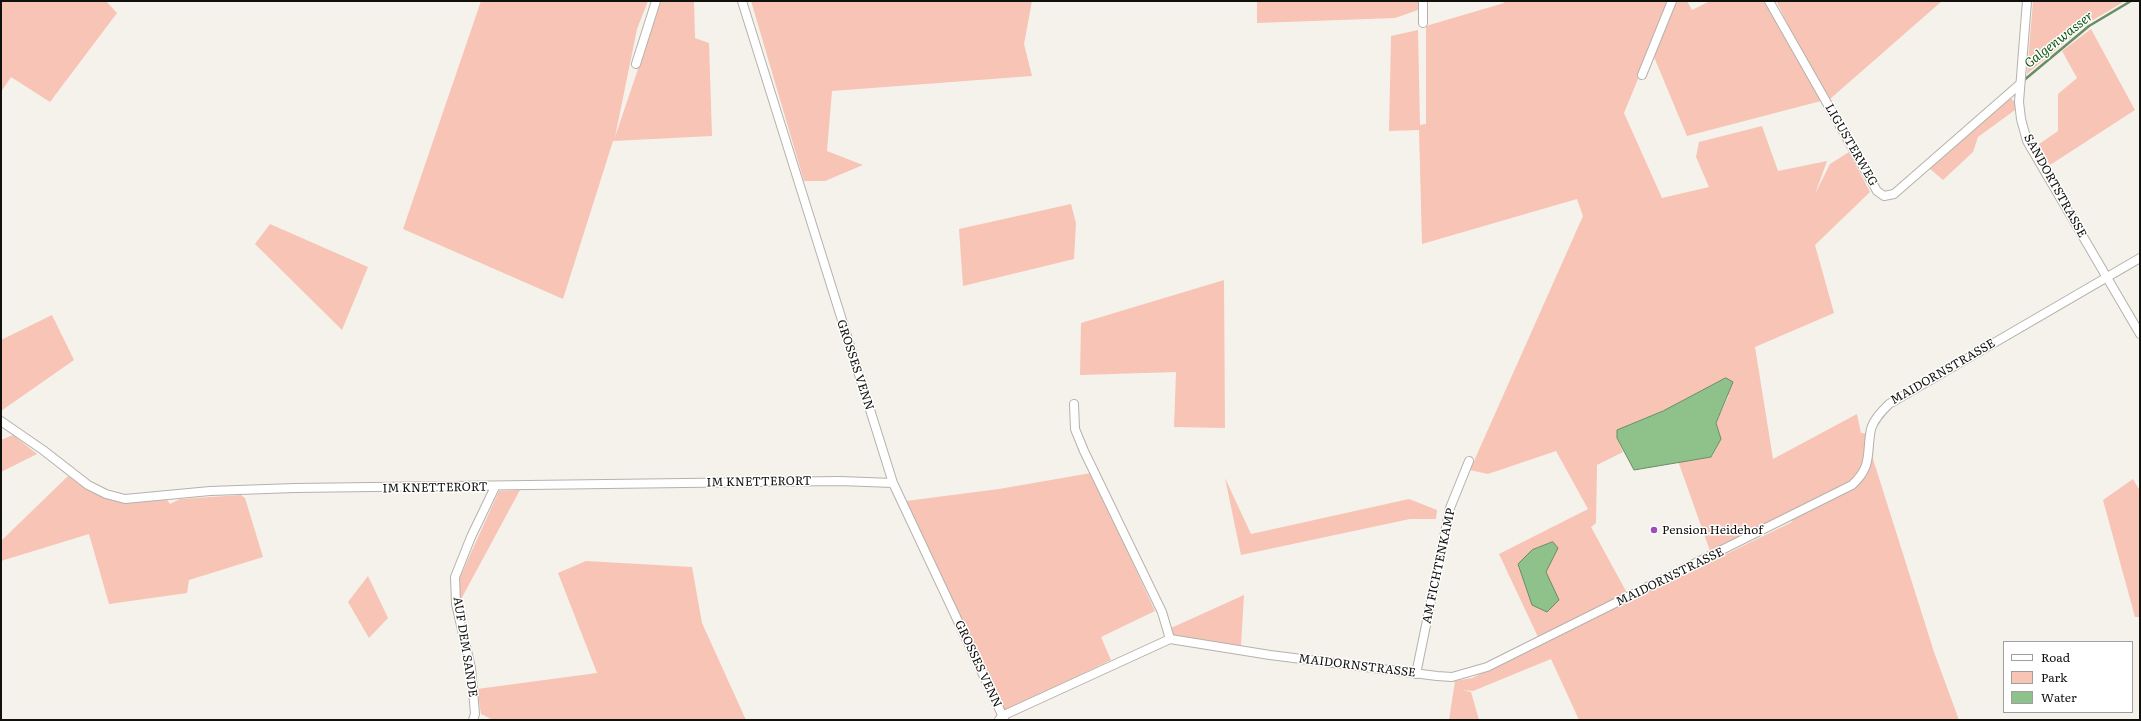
<!DOCTYPE html>
<html>
<head>
<meta charset="utf-8">
<style>
  body { margin:0 }
  #map { position:relative; width:2141px; height:721px; overflow:hidden; background:#f5f2eb; font-family:Literata,serif }
  canvas { display:block }
  .frame { position:absolute; inset:0; border:2px solid #10100d; pointer-events:none }
  .legend { position:absolute; left:2003px; top:641px; width:130px; height:72px; box-sizing:border-box; background:#fff; border:1px solid #9f9f9e; margin:0; padding:5px 7px; list-style:none; font-size:12px; color:#10100d }
  .legend li { display:flex; align-items:center; gap:8px; height:20px }
  .legend b { width:20px; border:1px solid #9f9f9e }
</style>
</head>
<body>
<div id="map">
<canvas width="2141" height="721"></canvas>
<div class="frame"></div>
<ul class="legend">
<li><b style="height:5px;background:#fff"></b>Road</li>
<li><b style="height:11px;background:#f8c4b6"></b>Park</li>
<li><b style="height:11px;background:#8fc28b"></b>Water</li>
</ul>
</div>
<script>
const context = document.querySelector('canvas').getContext('2d');
context.lineJoin = 'round';
function paint(path, color) { context.fillStyle = color; context.fill(path, 'evenodd'); }
function stroke(path, color, width, dash) { context.strokeStyle = color; context.lineWidth = width; context.lineCap = dash ? 'butt' : 'round'; context.setLineDash(dash || []); context.stroke(path); }
function write(font, color, halo, rows, align = 'center') {
  context.font = font + ' Literata,serif'; context.lineWidth = 3; context.setLineDash([]); context.textBaseline = 'middle'; context.strokeStyle = halo; context.fillStyle = color; for (const [text, x, y, turn = 0] of rows) {
    context.save(); context.translate(x, y); context.rotate((+turn || 0) * Math.PI / 180); context.textAlign = isNaN(turn) ? turn : align; if (halo) context.strokeText(text, 0, 0); context.fillText(text, 0, 0); context.restore();
  }
}
const green = new Path2D(`
  M 1,1 L 106,1 L 117,13 L 50,102 L 11,77 L 1,92 Z
  M 481,1 L 648,1 L 637,29 L 615,137 L 661,1 L 694,1 L 695,38 L 709,43 L 712,136 L 613,141 L 563,299 L 403,229 Z
  M 751,1 L 1032,1 L 1024,44 L 1032,76 L 832,91 L 827,151 L 863,165 L 825,181 L 804,181 Z
  M 1257,1 L 1418,1 L 1418,10 L 1395,18 L 1257,23 Z
  M 1503,1 L 1670,1 L 1624,113 L 1662,198 L 1709,187 L 1696,157 L 1699,142 L 1762,126 L 1778,171 L 1827,161 L 1815,194 L 1830,164 L 1849,152 L 1870,192 L 1815,245 L 1834,313 L 1755,347 L 1773,459 L 1857,414 L 1861,433 L 1874,434 L 1873,459 L 1934,652 L 1959,720 L 1579,720 L 1551,659 L 1473,691 L 1462,690 L 1471,692 L 1479,720 L 1449,720 L 1455,681 L 1472,678 L 1792,522 L 1790,513 L 1710,551 L 1678,461 L 1712,457 L 1721,439 L 1716,423 L 1729,395 L 1663,411 L 1617,430 L 1617,438 L 1623,452 L 1597,465 L 1596,523 L 1591,527 L 1627,593 L 1538,637 L 1499,554 L 1588,509 L 1556,451 L 1488,474 L 1470,470 L 1583,216 L 1577,199 L 1422,244 L 1419,130 L 1389,131 L 1391,36 L 1418,30 L 1420,125 L 1426,124 L 1426,26 L 1504,3 Z
  M 1676,1 L 1687,1 L 1692,10 L 1710,1 L 1766,1 L 1821,101 L 1687,136 L 1654,57 Z
  M 1776,1 L 1942,1 L 1830,99 L 1801,51 Z
  M 2033,1 L 2125,1 L 2088,23 L 2027,74 Z
  M 2091,29 L 2135,110 L 2050,165 L 2039,144 L 2058,131 L 2058,94 L 2077,78 L 2062,51 Z
  M 2009,97 L 2015,102 L 2015,110 L 1978,137 L 1973,152 L 1943,180 L 1929,168 Z
  M 1071,204 L 1076,223 L 1074,259 L 963,286 L 959,229 Z
  M 270,224 L 368,267 L 342,330 L 255,244 Z
  M 1224,280 L 1225,428 L 1174,427 L 1176,372 L 1080,375 L 1081,323 Z
  M 52,315 L 74,360 L 1,411 L 1,340 Z
  M 13,435 L 37,454 L 1,472 L 1,440 Z
  M 1091,473 L 1155,611 L 1101,637 L 1111,660 L 1005,711 L 906,501 L 999,489 Z
  M 68,476 C 109,504 119,503 167,500 L 170,504 L 180,499 L 241,495 L 245,498 L 263,557 L 189,580 L 187,593 L 109,604 L 89,534 L 1,561 L 1,541 Z
  M 1225,478 L 1251,534 L 1409,499 L 1437,510 L 1436,519 L 1410,519 L 1241,555 Z
  M 2133,479 L 2140,491 L 2140,617 L 2135,617 L 2103,500 Z
  M 520,490 L 459,603 L 460,577 L 499,491 Z
  M 586,561 L 692,567 L 702,623 L 746,720 L 493,720 L 481,714 L 477,689 L 597,673 L 558,573 Z
  M 368,576 L 388,618 L 369,638 L 348,602 Z
  M 1244,595 L 1241,646 L 1173,635 L 1171,628 Z`);
const water = new Path2D(`
  M 1726,378 L 1733,382 L 1716,423 L 1721,439 L 1711,457 L 1634,470 L 1617,438 L 1617,430 L 1663,411 Z
  M 1553,542 L 1558,548 L 1546,572 L 1559,600 L 1547,612 L 1532,605 L 1518,564 L 1532,550 Z`);
const stream = new Path2D(`
  M 2023,81 L 2089,26 L 2131,1`);
const minor = new Path2D(`
  M 742,1 L 893,483 L 1004,719
  M 1769,1 L 1877,191 L 1884,196 L 1894,194 L 2020,84
  M 2027,1 L 2019,102 L 2021,119 L 2027,141 L 2140,334
  M 1423,23 L 1423,1
  M 636,64 L 656,1
  M 1642,75 L 1672,1
  M 1074,404 L 1075,429 L 1084,451 L 1162,612 L 1170,639
  M 1,421 L 43,450 L 88,485 L 106,494 L 125,499 L 210,491 L 295,488 L 840,481 L 893,483
  M 1416,674 L 1450,508 L 1469,461
  M 473,720 L 475,714 L 471,668 L 456,604 L 455,577 L 471,537 L 495,487
  M 999,720 L 1002,716 L 1170,639 L 1270,655 L 1437,676 L 1452,677 L 1487,667 L 1852,485 C 1873,466 1866,454 1871,429 C 1874,419 1882,411 1889,404 L 2140,258`);
const markers = [
  [1654,530,4,"#9e4dbd"]
];
const streetNames = [
  ["LIGUSTERWEG",1851,145,60],
  ["SANDORTSTRASSE",2055,186,61],
  ["GROSSES VENN",855,365,72],
  ["MAIDORNSTRASSE",1943,372,-30],
  ["IM KNETTERORT",759,482,-1],
  ["IM KNETTERORT",435,488,-1],
  ["AM FICHTENKAMP",1439,566,-78],
  ["MAIDORNSTRASSE",1670,577,-26],
  ["AUF DEM SANDE",465,647,81],
  ["GROSSES VENN",978,664,65],
  ["MAIDORNSTRASSE",1357,666,7]
];
const poiNames = [
  ["Pension Heidehof",1662,530]
];
const waterNames = [
  ["Galgenwasser",2059,40,-38]
];
paint(green, '#f8c4b6');
paint(water, '#8fc28b');
stroke(water, '#698d65', 1);
stroke(stream, '#698d65', 2.5);
stroke(minor, '#b5b2ac', 10);
stroke(minor, '#fff', 8);
for (const [x, y, r, color] of markers) { const dot = new Path2D(); dot.arc(x, y, r, 0, 2 * Math.PI); context.fillStyle = color; context.fill(dot); stroke(dot, '#fff', 1.5); }
write('12px', '#10100d', '#fff', streetNames);
write('12px', '#10100d', '#fff', poiNames, 'left');
write('italic 13px', '#105910', '#fff', waterNames);
</script>
</body>
</html>
